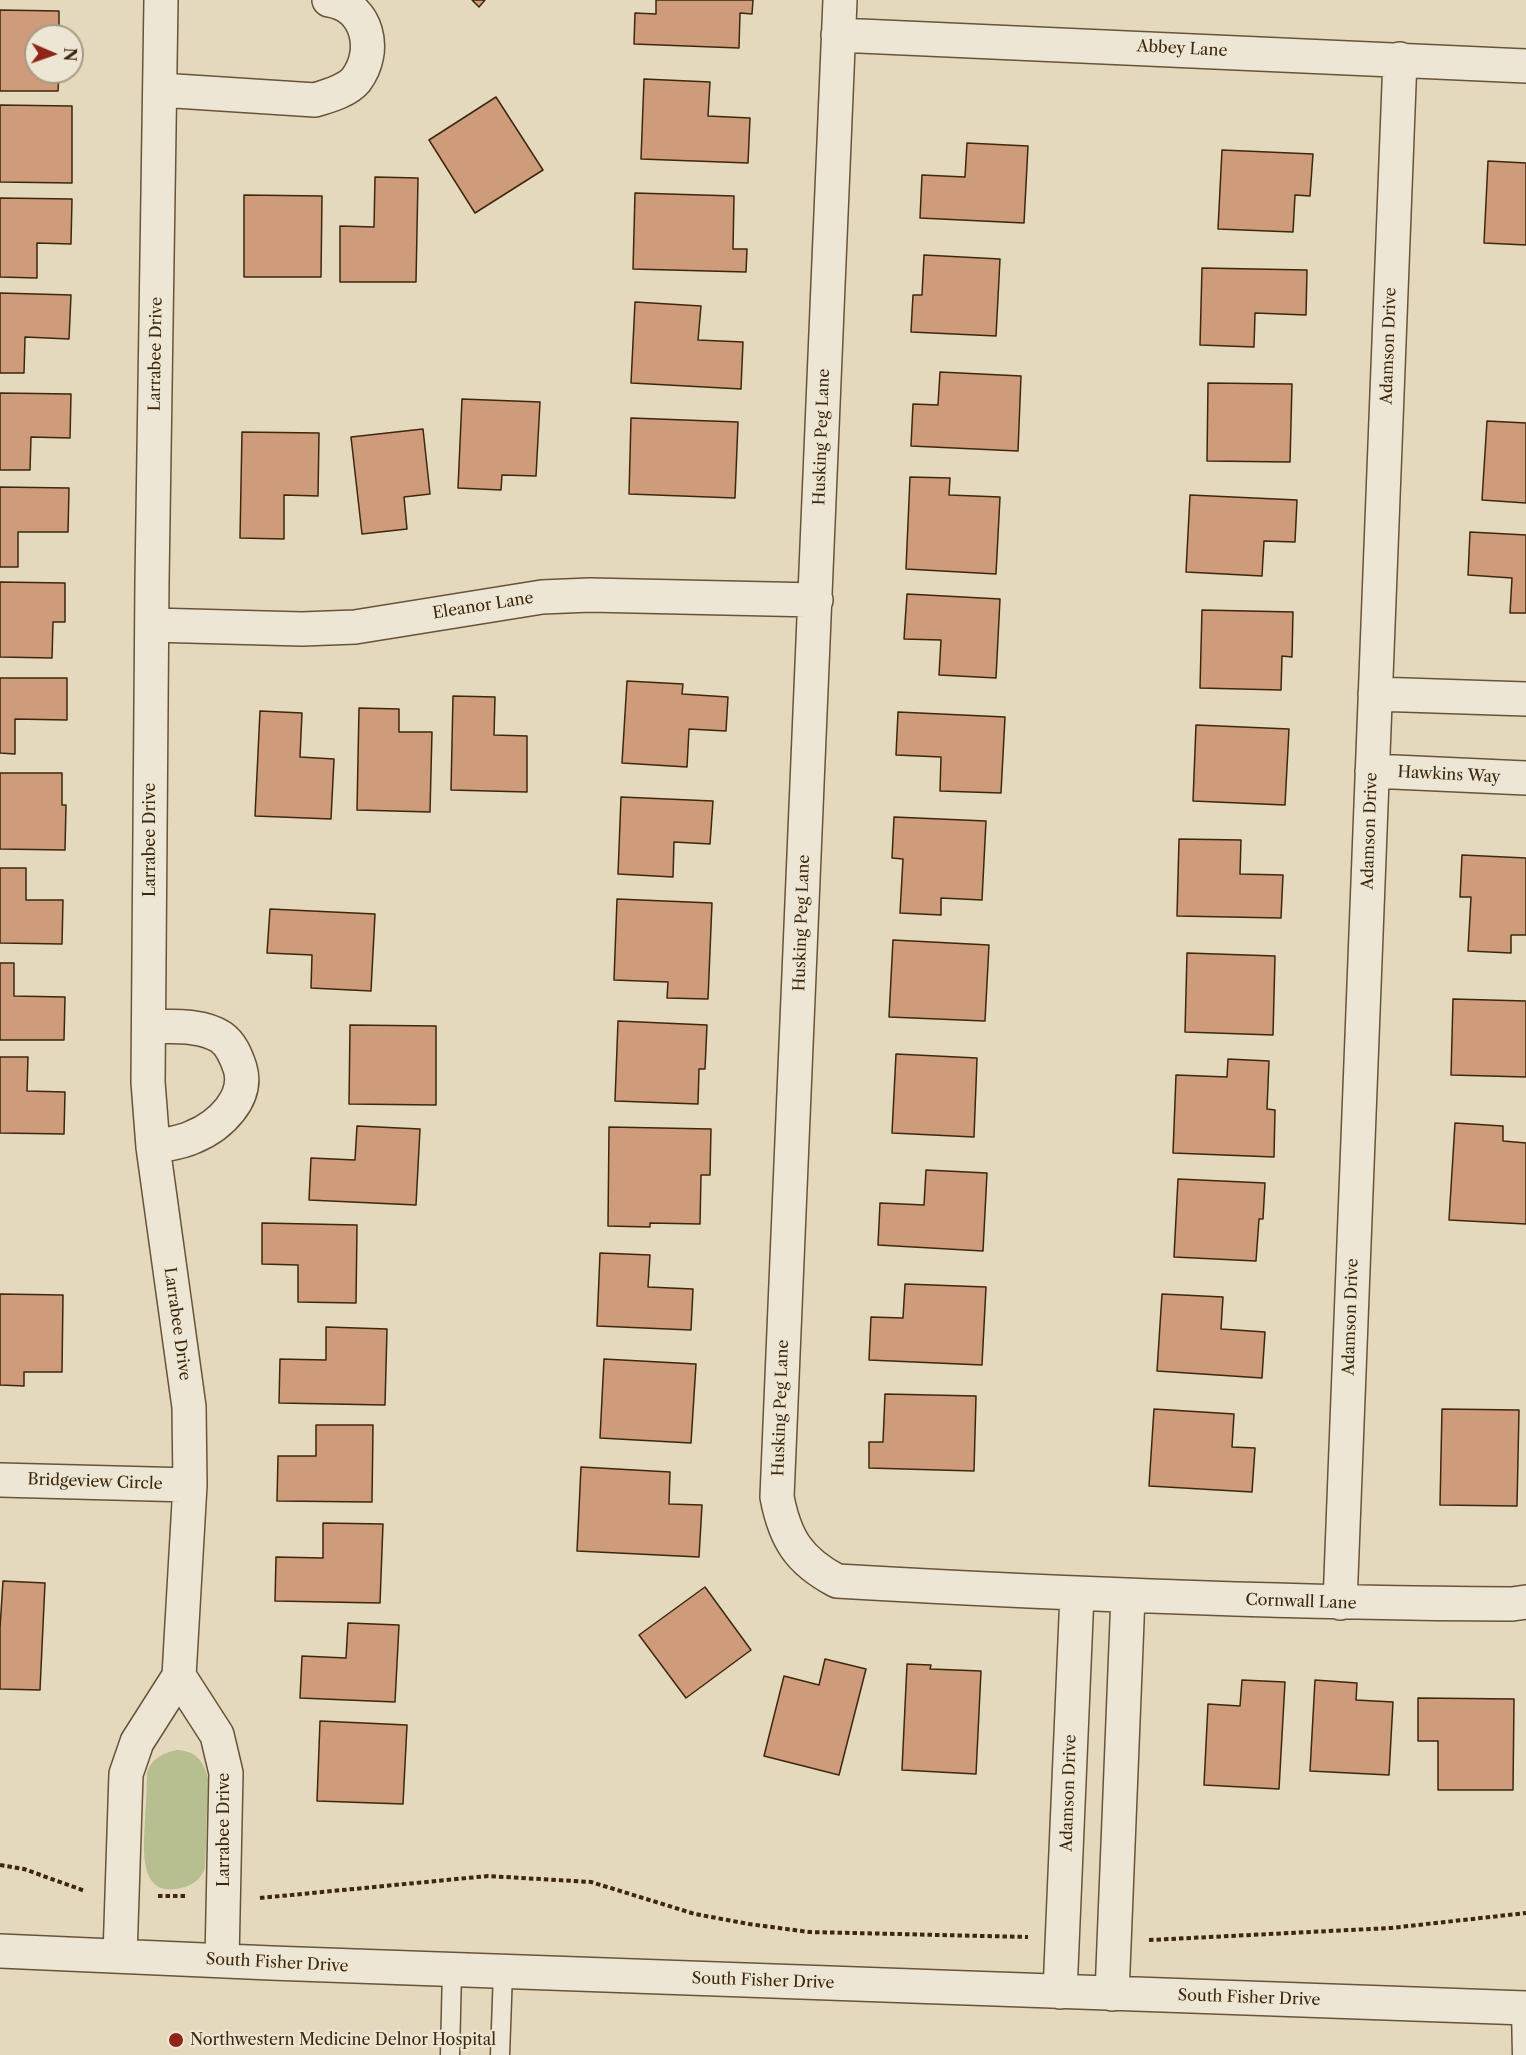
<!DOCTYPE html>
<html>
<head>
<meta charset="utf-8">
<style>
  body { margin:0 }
  #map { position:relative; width:1526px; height:2055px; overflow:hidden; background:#e4d8bd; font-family:"Libre Caslon Text",serif }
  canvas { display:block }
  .north { position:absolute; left:24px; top:24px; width:60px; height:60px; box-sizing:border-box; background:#ede6d4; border:2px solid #a79a84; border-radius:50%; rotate:92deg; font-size:16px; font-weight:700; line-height:24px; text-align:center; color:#3e280c }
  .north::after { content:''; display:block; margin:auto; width:21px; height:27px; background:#8f2418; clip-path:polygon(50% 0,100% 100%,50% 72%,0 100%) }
</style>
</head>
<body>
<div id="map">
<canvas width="1526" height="2055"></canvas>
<div class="north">N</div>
</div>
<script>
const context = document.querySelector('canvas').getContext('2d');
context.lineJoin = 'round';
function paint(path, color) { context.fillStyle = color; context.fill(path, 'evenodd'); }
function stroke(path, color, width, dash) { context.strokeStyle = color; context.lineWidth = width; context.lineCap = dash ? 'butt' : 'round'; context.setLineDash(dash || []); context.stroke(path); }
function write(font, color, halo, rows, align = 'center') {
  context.font = font + ' "Libre Caslon Text",serif'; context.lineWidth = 4.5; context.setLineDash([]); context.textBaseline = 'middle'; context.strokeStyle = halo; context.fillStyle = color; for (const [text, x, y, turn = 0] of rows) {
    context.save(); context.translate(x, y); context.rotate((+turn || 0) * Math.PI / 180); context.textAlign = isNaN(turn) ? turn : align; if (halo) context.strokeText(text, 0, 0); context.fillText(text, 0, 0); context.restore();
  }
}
const green = new Path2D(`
  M 177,1750 C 196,1751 204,1761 208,1779 L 205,1868 C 201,1879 192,1886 181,1888 C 137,1899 144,1845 145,1819 C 146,1803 147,1788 147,1772 C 152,1758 163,1753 177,1750 Z`);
const building = new Path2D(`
  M 472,0 L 485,0 L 479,7 Z
  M 656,0 L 753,0 L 752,14 L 740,13 L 739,48 L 634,44 L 635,13 L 656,14 Z
  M 0,10 L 59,11 L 59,36 L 36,36 L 36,72 L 59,72 L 58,91 L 0,91 Z
  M 644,79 L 710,82 L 708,116 L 750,118 L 748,163 L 641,159 Z
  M 496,97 L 543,170 L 475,213 L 429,140 Z
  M 0,105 L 72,106 L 72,183 L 0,182 Z
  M 967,143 L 1028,146 L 1024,223 L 920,218 L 922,175 L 965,177 Z
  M 1222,150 L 1313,154 L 1310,196 L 1295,195 L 1293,232 L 1218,229 Z
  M 1488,161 L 1526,163 L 1526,245 L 1484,243 Z
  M 375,177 L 418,178 L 416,282 L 340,282 L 340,226 L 374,227 Z
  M 635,193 L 734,196 L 733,249 L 747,249 L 746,272 L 633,269 Z
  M 244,195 L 322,196 L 321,277 L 244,277 Z
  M 0,198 L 72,199 L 71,244 L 37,243 L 37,278 L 0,277 Z
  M 924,255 L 1000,259 L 996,336 L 911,332 L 913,295 L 922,295 Z
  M 1202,268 L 1307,270 L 1306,315 L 1255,313 L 1254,347 L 1200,345 Z
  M 0,293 L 71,295 L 69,339 L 25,337 L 24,373 L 0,373 Z
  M 635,302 L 701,306 L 698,340 L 743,342 L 741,389 L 631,383 Z
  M 940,372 L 1021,376 L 1018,451 L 911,446 L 913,404 L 938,405 Z
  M 1208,383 L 1292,384 L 1290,462 L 1207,461 Z
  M 0,393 L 71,394 L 70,438 L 31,437 L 30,470 L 0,470 Z
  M 462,399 L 540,402 L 536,476 L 502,475 L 501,490 L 458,488 Z
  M 631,418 L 738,422 L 735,498 L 629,494 Z
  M 1487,421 L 1526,423 L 1526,503 L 1482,500 Z
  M 423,429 L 430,494 L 404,497 L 407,529 L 362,534 L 351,437 Z
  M 242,432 L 319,433 L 318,496 L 284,495 L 284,539 L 240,538 Z
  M 910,477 L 950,478 L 949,495 L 1000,497 L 996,574 L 906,569 Z
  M 0,487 L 69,488 L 68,532 L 18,532 L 18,567 L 0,567 Z
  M 1190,495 L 1297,500 L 1295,542 L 1264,541 L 1262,576 L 1186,572 Z
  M 1470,532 L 1526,535 L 1526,613 L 1510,613 L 1512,578 L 1468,575 Z
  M 0,582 L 65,583 L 65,622 L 53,622 L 52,658 L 0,657 Z
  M 907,594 L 1000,599 L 996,678 L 939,675 L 941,640 L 904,639 Z
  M 1202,610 L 1293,612 L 1292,657 L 1282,656 L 1281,690 L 1200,688 Z
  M 0,678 L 67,678 L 67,720 L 15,719 L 15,754 L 0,753 Z
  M 627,681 L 683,684 L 682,694 L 728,697 L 726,731 L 689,729 L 687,767 L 622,763 Z
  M 453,696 L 495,697 L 494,735 L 527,736 L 527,792 L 451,790 Z
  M 359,708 L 399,709 L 399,732 L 432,732 L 430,812 L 357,810 Z
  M 260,711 L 302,713 L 300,757 L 334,759 L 331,819 L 255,816 Z
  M 898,712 L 1005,717 L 1001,793 L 940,791 L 941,757 L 896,755 Z
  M 1196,725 L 1289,729 L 1285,805 L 1193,801 Z
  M 0,773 L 62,773 L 62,805 L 66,805 L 65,850 L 0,849 Z
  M 621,797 L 713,801 L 710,844 L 674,842 L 673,877 L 618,874 Z
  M 894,817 L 986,821 L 982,900 L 941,898 L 941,915 L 900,913 L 903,859 L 892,858 Z
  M 1179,839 L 1241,840 L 1240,874 L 1283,875 L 1281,918 L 1177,916 Z
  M 1462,855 L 1526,858 L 1526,935 L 1511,935 L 1511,953 L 1468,951 L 1471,897 L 1460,897 Z
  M 0,868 L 26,868 L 26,900 L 63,900 L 62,944 L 0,943 Z
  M 617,899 L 712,903 L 708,999 L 667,998 L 668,982 L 614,980 Z
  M 270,909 L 375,914 L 371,991 L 311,988 L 312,955 L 267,953 Z
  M 893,940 L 989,945 L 985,1021 L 889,1017 Z
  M 1187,953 L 1275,956 L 1273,1035 L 1185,1032 Z
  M 0,963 L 14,963 L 14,996 L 65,997 L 64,1040 L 0,1040 Z
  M 1453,999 L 1526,1001 L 1526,1077 L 1451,1075 Z
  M 618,1021 L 707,1025 L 705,1069 L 699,1069 L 698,1104 L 615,1101 Z
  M 350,1025 L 436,1026 L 436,1105 L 349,1104 Z
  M 896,1054 L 977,1058 L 974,1137 L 892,1133 Z
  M 0,1057 L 28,1057 L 27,1091 L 65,1092 L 64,1134 L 0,1133 Z
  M 1228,1059 L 1269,1061 L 1267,1109 L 1275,1110 L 1274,1157 L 1173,1153 L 1176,1075 L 1227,1077 Z
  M 1455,1123 L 1503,1126 L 1503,1141 L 1526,1143 L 1526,1224 L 1449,1220 Z
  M 357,1126 L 420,1129 L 416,1205 L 309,1200 L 311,1158 L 355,1160 Z
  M 609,1127 L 711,1129 L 710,1175 L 701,1175 L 700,1224 L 650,1223 L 650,1227 L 608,1226 Z
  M 926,1170 L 987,1173 L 983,1251 L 878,1245 L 880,1203 L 924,1205 Z
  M 1178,1179 L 1265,1183 L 1263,1219 L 1259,1219 L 1256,1261 L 1174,1257 Z
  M 262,1223 L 357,1225 L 356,1303 L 298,1302 L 298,1265 L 262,1264 Z
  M 600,1253 L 650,1255 L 648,1287 L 693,1289 L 691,1330 L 597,1326 Z
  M 905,1284 L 986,1287 L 982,1365 L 869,1360 L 871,1317 L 903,1318 Z
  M 0,1294 L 63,1295 L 62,1372 L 24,1372 L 24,1386 L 0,1385 Z
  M 1162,1294 L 1223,1297 L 1221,1329 L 1265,1332 L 1262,1378 L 1157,1371 Z
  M 326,1327 L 387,1329 L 385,1405 L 279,1403 L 280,1359 L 326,1360 Z
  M 604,1359 L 696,1364 L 691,1443 L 600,1438 Z
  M 885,1394 L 976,1396 L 974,1471 L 869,1468 L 869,1442 L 883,1442 Z
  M 1154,1409 L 1234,1414 L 1232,1447 L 1255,1448 L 1252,1492 L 1149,1486 Z
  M 1442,1409 L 1519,1410 L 1517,1506 L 1440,1505 Z
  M 316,1425 L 373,1425 L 372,1502 L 277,1501 L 278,1456 L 316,1456 Z
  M 581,1467 L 670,1472 L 669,1504 L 702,1505 L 699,1557 L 577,1551 Z
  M 323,1523 L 383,1524 L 380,1603 L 275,1601 L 276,1557 L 323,1558 Z
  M 3,1581 L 45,1583 L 40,1690 L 0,1689 L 0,1628 Z
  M 705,1587 L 751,1650 L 686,1698 L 639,1635 Z
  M 348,1623 L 399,1625 L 395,1702 L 300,1698 L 302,1656 L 346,1658 Z
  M 825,1659 L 866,1669 L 839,1775 L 764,1756 L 784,1676 L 819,1685 Z
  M 907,1664 L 931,1665 L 930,1669 L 981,1671 L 976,1774 L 902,1770 Z
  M 1242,1680 L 1285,1682 L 1279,1789 L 1204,1785 L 1208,1704 L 1240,1706 Z
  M 1315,1680 L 1357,1683 L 1356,1700 L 1393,1702 L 1389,1775 L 1310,1771 Z
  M 1418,1698 L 1514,1699 L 1513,1790 L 1438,1790 L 1438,1741 L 1418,1741 Z
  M 320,1721 L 407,1725 L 403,1804 L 317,1801 Z`);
const path = new Path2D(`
  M 0,1865 L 24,1869 L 85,1891
  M 158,1896 L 187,1896
  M 260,1898 L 488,1876 L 591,1882 L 695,1914 L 749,1924 L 809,1932 L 1028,1937
  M 1149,1940 L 1391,1928 L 1526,1913`);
const lane = new Path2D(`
  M 1521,2009 L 1522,2055
  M 450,2055 L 452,1970
  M 500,2055 L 503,1972`);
const street = new Path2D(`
  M 161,0 L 152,581 L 148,1082 L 153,1147 L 189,1407 L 190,1485 L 179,1676
  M 840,0 L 777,1497 C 785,1539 799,1561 837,1581 C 1062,1594 1287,1603 1512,1604 L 1526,1602
  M 838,35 L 1526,66
  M 160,90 L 315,100 C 328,96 347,91 356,80 C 378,51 368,6 329,0
  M 152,625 L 302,629 L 355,627 L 542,597 L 590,595 L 816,600
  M 1375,694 L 1526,699
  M 1372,771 L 1526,778
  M 149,1026 C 171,1027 201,1024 221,1037 C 231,1044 236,1056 240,1068 C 249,1098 220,1126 193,1137 C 181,1143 166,1144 153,1147
  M 0,1480 L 190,1485
  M 1340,1603 L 1400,59
  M 0,1951 L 271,1963 L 1526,2008
  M 120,1956 L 126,1774 L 137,1742 L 179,1676 L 217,1735 L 226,1773 L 222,1960
  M 1060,1992 L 1077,1594
  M 1112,1994 L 1128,1596`);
const markers = [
  [176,2040,8,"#8f2418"]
];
const streetNames = [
  ["Abbey Lane",1182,49,3],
  ["Adamson Drive",1389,346,-88],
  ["Larrabee Drive",156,354,-89],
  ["Husking Peg Lane",822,437,-88],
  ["Eleanor Lane",483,606,-9],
  ["Hawkins Way",1449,775,3],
  ["Adamson Drive",1370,831,-88],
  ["Larrabee Drive",150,840,-90],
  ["Husking Peg Lane",802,923,-88],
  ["Adamson Drive",1351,1317,-88],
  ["Larrabee Drive",177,1324,82],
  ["Husking Peg Lane",781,1408,-88],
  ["Bridgeview Circle",95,1482,2],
  ["Cornwall Lane",1301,1602,2],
  ["Adamson Drive",1069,1793,-88],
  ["Larrabee Drive",224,1830,-90],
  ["South Fisher Drive",277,1963,3],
  ["South Fisher Drive",763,1981,2],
  ["South Fisher Drive",1249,1998,2]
];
const poiNames = [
  ["Northwestern Medicine Delnor Hospital",190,2040]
];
paint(green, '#b7be8f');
paint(building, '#ce9b7b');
stroke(building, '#3e280c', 1.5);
stroke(lane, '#685438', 21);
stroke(street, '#685438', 36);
stroke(path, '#3e280c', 4, [4.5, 3]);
stroke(lane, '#ede6d4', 18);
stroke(street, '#ede6d4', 33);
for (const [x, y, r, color] of markers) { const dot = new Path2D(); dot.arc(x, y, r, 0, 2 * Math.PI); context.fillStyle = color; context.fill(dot); stroke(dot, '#ede6d4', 2); }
write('16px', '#3e280c', '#ede6d4', streetNames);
write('16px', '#3e280c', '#ede6d4', poiNames, 'left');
</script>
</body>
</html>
